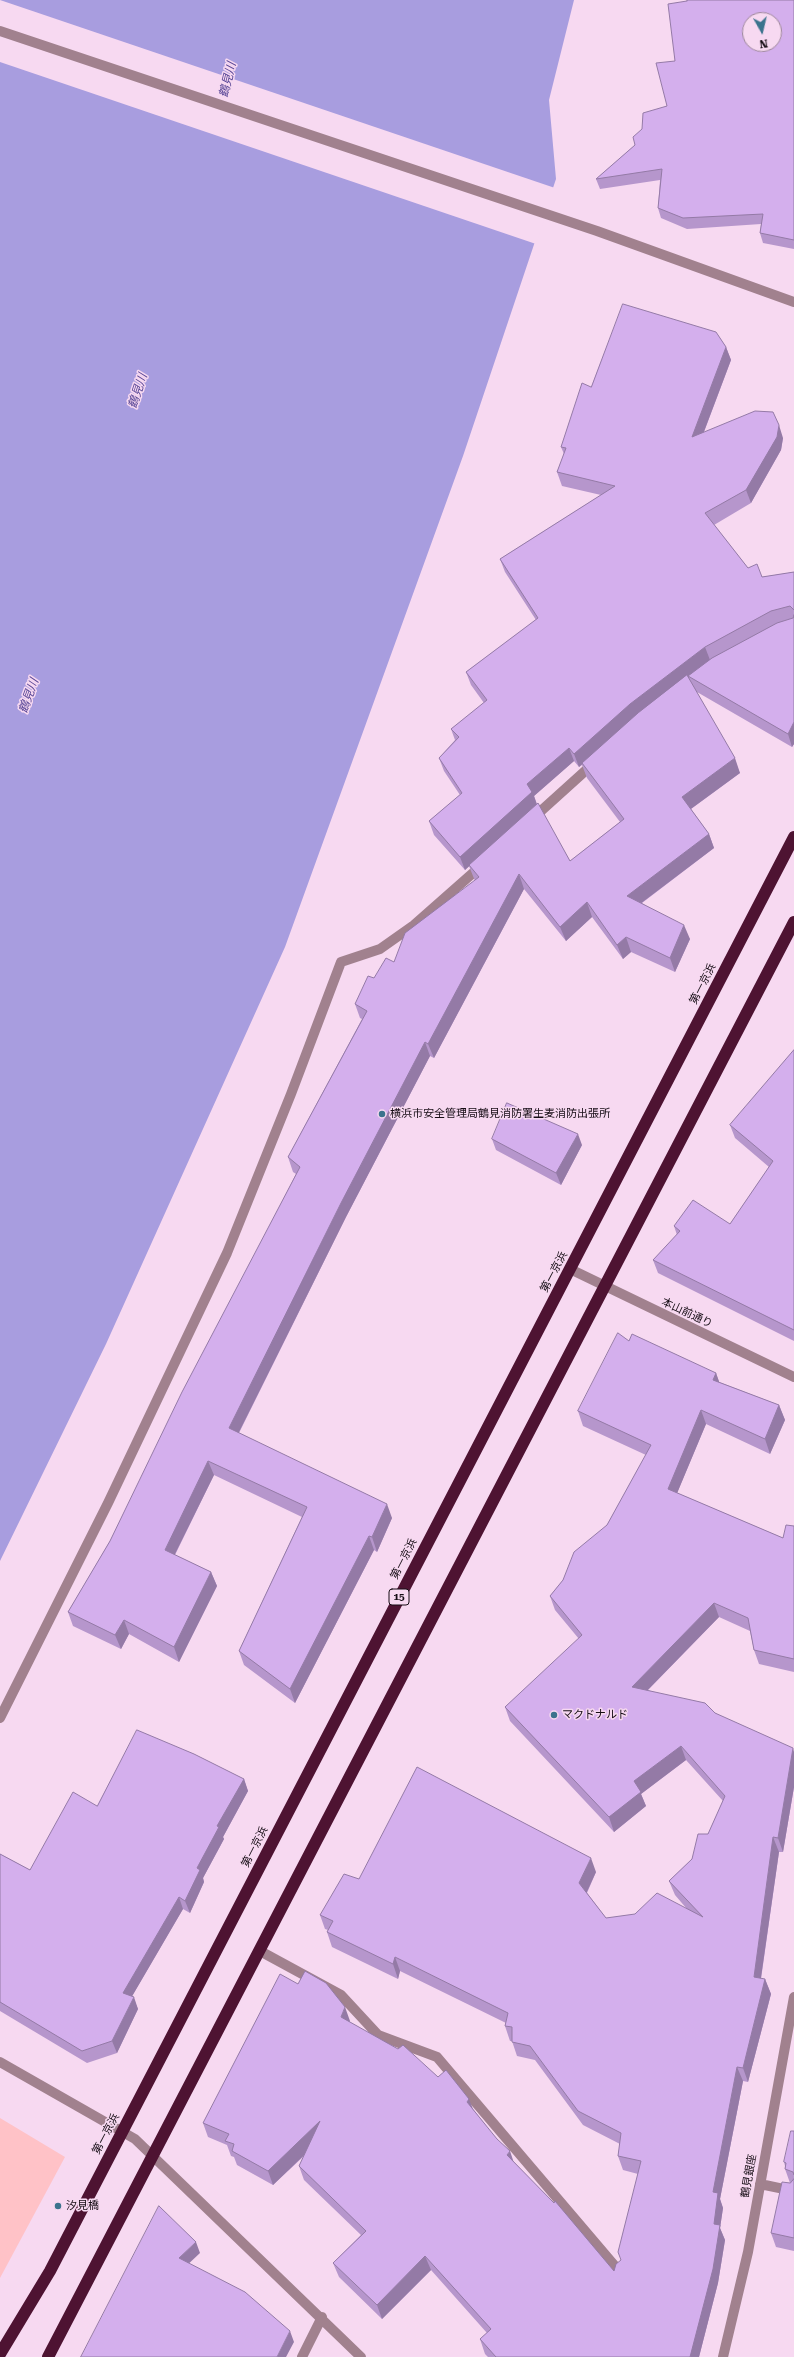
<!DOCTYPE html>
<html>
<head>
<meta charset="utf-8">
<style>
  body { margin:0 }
  #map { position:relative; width:794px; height:2357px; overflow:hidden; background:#f7d9f1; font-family:"Roboto Serif",serif }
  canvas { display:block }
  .north { position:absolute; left:742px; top:12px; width:40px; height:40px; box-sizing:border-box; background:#f7d9f1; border:1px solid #9d8799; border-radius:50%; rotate:172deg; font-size:11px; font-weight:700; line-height:16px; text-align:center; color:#160d15 }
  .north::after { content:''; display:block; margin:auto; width:14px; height:18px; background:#3b738d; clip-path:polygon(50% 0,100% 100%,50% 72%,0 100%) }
</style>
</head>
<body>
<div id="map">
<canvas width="794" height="2357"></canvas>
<div class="north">N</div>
</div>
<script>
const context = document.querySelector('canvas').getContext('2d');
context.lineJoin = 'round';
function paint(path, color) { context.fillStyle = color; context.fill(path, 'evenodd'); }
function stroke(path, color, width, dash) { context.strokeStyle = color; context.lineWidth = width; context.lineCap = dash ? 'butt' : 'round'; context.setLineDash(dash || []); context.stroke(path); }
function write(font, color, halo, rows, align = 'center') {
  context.font = font + ' "Roboto Serif","Noto Sans JP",serif'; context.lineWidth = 3; context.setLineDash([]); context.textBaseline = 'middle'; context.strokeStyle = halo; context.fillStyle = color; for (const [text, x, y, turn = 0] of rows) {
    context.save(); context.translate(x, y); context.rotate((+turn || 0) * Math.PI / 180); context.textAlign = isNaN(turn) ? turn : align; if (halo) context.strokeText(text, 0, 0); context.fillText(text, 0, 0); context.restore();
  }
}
const green = new Path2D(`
  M 0,2118 L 65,2157 L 0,2278 Z`);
const water = new Path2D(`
  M 0,0 L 574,0 L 549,100 L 556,179 L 463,456 L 285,947 L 106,1344 L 0,1561 Z`);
const pier = new Path2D(`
  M 0,0 L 555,188 L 536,244 L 0,62 Z`);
const minor = new Path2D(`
  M 0,31 L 597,231 L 794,302
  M 532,819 L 594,763
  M 570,1269 L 794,1377
  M 0,1718 L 108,1503 L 227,1253 L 291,1094 L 341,962 L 380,949 L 414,925 L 482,865
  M 260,1951 L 341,1995 L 378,2035 L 437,2057 L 620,2272
  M 0,2062 L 135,2139 L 361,2357
  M 760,2184 L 794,2191
  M 302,2357 L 322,2317
  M 723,2357 L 748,2252 L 794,1997`);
const highway = new Path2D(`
  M 0,2354 L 50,2271 L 794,837
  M 48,2357 L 794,922`);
const wall = new Path2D(`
  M 794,0 L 794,249 L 763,243 L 760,233 L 761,224 L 687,229 L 661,218 L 658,208 L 660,180 L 600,189 L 596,179 L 635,145 L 667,106 L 675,61 Z
  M 726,347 L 731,360 L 704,432 L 783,438 L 781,450 L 751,503 L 714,525 L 748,568 L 762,577 L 794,572 L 794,744 L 792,747 L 697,692 L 740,773 L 691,809 L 709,834 L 714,848 L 642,903 L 690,939 L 675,972 L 631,952 L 623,959 L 592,917 L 566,941 L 524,889 L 434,1058 L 430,1056 L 346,1217 L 239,1433 L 392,1518 L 377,1552 L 374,1550 L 295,1703 L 244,1665 L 239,1651 L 302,1517 L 214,1475 L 175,1555 L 211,1572 L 217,1586 L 179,1662 L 129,1634 L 121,1649 L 73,1626 L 68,1612 L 110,1541 L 296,1174 L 293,1172 L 288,1157 L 362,1019 L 360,1018 L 355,1004 L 374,978 L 394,962 L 475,881 L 469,866 L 465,870 L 434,835 L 429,821 L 460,795 L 444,771 L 439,758 L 455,740 L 451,729 L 484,703 L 471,685 L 466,672 L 536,620 L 505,572 L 500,559 L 601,495 L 562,486 L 557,472 L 564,454 L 561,447 L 591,387 ZM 574,761 L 579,767 L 582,765 L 587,778 L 620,822 L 570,861 L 537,804 L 534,796 Z
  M 794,1050 L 794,1341 L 658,1273 L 653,1260 L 677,1235 L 674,1226 L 730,1224 L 769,1167 L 735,1138 L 730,1125 Z
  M 492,1139 L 582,1145 L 561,1185 L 496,1150 Z
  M 629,1341 L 716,1373 L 719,1382 L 779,1405 L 785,1420 L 770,1454 L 706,1424 L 677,1493 L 783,1538 L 794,1526 L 794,1672 L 759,1664 L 754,1650 L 750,1631 L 719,1617 L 648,1690 L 715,1713 L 794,1752 L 794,1787 L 783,1852 L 779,1852 L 761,1979 L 765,1979 L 771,1994 L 748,2082 L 743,2081 L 720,2199 L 723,2208 L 720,2228 L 725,2240 L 718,2283 L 699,2357 L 488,2357 L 485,2354 L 480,2339 L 487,2333 L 431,2270 L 382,2319 L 339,2277 L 333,2263 L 361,2235 L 304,2180 L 299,2166 L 304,2156 L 273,2185 L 237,2165 L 234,2157 L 231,2156 L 227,2145 L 208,2137 L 203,2123 L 350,2021 L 350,2022 L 473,2109 L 514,2162 L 614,2271 L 621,2260 L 638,2174 L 623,2170 L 618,2156 L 620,2144 L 583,2125 L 535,2060 L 517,2056 L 512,2041 L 510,2041 L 505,2026 L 506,2023 L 400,1971 L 398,1979 L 332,1947 L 327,1932 L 328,1930 L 325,1929 L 320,1915 L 359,1879 L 596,1872 L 587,1893 L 606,1918 L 687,1909 L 675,1895 L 669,1881 L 692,1859 L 708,1834 L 723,1801 L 686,1760 L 641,1794 L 646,1806 L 614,1832 L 510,1721 L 505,1707 L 579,1639 L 555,1610 L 550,1596 L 563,1580 L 607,1525 L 646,1455 L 583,1426 L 578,1411 Z
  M 244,1779 L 248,1791 L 223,1837 L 224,1839 L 203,1878 L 204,1882 L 190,1913 L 183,1909 L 132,1996 L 138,2009 L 117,2053 L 87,2063 L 0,2011 L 0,1854 L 30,1870 L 97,1806 Z
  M 794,2131 L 794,2251 L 776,2247 L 771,2233 L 790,2183 L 785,2169 L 785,2166 L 784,2162 Z`);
const shadedWall = new Path2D(`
  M 726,347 L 731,360 L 697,450 L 692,437 Z
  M 779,425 L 783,438 L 781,450 L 751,503 L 746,490 Z
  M 705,647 L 710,660 L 635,717 L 579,767 L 574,754 L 630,704 Z
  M 794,722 L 794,744 L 792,747 L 788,734 Z
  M 569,748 L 574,761 L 534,796 L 537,805 L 465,870 L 460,857 L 527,784 Z
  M 735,758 L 740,773 L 688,811 L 682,797 Z
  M 709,834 L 714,848 L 632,910 L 627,896 Z
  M 519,874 L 524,889 L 434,1058 L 428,1044 Z
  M 587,902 L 592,917 L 566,941 L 560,927 Z
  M 684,925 L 690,939 L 675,972 L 670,958 Z
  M 626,937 L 631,952 L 623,959 L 617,945 Z
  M 425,1042 L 430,1056 L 346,1217 L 234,1442 L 229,1428 L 341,1203 Z
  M 578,1134 L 582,1145 L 561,1185 L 556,1173 Z
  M 716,1373 L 721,1387 L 713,1380 Z
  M 779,1405 L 785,1420 L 770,1454 L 765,1439 Z
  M 701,1410 L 706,1424 L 673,1503 L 668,1489 Z
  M 208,1461 L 214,1475 L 170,1564 L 165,1550 Z
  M 387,1504 L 392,1518 L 377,1552 L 372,1537 Z
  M 369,1536 L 374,1550 L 295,1703 L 290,1689 Z
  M 211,1572 L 217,1586 L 179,1662 L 174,1647 Z
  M 714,1603 L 719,1617 L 637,1701 L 632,1687 Z
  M 124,1620 L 129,1634 L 121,1649 L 115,1635 Z
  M 681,1746 L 686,1760 L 641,1794 L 646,1806 L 614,1832 L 609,1817 L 634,1781 Z
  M 793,1748 L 794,1752 L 794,1787 L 783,1852 L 778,1838 Z
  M 244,1779 L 248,1791 L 223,1837 L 224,1839 L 203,1878 L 204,1882 L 190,1913 L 185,1901 L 197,1868 L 217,1826 Z
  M 773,1837 L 779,1852 L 759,1991 L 754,1977 Z
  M 591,1858 L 596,1872 L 584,1898 L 579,1883 Z
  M 179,1897 L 183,1909 L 127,2005 L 123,1993 Z
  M 395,1957 L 400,1971 L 398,1979 L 393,1964 Z
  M 765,1979 L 771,1994 L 748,2082 L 743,2068 Z
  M 134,1997 L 138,2009 L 117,2053 L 112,2041 Z
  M 345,2007 L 350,2021 L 346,2031 L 341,2017 Z
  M 737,2067 L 743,2081 L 720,2199 L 723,2208 L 720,2228 L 725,2240 L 718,2283 L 699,2357 L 690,2357 L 714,2224 L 713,2192 Z
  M 469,2099 L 475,2114 L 467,2102 Z
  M 320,2121 L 325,2135 L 273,2185 L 268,2171 Z
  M 510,2151 L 515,2166 L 507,2155 Z
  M 196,2242 L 200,2253 L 183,2269 L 179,2258 Z
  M 425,2256 L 431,2270 L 382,2319 L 377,2305 Z
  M 290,2331 L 294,2342 L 286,2357 L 277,2357 Z`);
const building = new Path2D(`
  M 687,0 L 794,0 L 794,240 L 760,233 L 763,214 L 683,218 L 658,208 L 662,169 L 596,179 L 635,145 L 633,137 L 642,129 L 643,113 L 667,106 L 656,63 L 675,61 L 668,4 L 687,1 ZM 750,20 L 774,20 L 774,44 L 750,44 Z
  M 623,304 L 716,332 L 726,347 L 692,437 L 755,411 L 773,412 L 779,425 L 777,437 L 746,490 L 705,513 L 748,568 L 757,564 L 762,577 L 794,572 L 794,610 L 790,606 L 771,611 L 705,647 L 630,704 L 574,754 L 569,748 L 527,784 L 532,792 L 460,857 L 429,821 L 462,793 L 439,758 L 459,737 L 451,729 L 487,700 L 466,672 L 538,618 L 500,559 L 615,486 L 557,472 L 566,448 L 561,447 L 582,383 L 591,387 Z
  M 794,615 L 794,722 L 788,734 L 688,676 L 712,658 L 777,623 L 793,618 Z
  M 687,675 L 735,758 L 682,797 L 709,834 L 627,896 L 684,925 L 670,958 L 626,937 L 617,945 L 587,902 L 560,927 L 519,874 L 428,1044 L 425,1042 L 341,1203 L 229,1428 L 387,1504 L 372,1537 L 369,1536 L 290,1689 L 239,1651 L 307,1507 L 208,1461 L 165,1550 L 211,1572 L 174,1647 L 124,1620 L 115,1635 L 68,1612 L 110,1541 L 182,1392 L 300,1167 L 288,1157 L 367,1011 L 355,1004 L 368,976 L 374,978 L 386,958 L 394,962 L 405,933 L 479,877 L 469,865 L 538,803 L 570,861 L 624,819 L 582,763 L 638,713 Z
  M 794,1050 L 794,1330 L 653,1260 L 680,1231 L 674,1226 L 693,1200 L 730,1224 L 773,1161 L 730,1125 Z
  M 507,1103 L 578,1134 L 556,1173 L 492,1139 Z
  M 618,1333 L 629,1341 L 632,1334 L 716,1373 L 713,1380 L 779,1405 L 765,1439 L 701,1410 L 668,1489 L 783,1538 L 786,1525 L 794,1526 L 794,1659 L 754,1650 L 748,1618 L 714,1603 L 632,1687 L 705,1703 L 715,1713 L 793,1748 L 778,1838 L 773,1837 L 754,1977 L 765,1979 L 743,2068 L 737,2067 L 713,2192 L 718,2193 L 714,2224 L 720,2225 L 713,2269 L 690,2357 L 496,2357 L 480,2339 L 491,2329 L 425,2256 L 377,2305 L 333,2263 L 366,2231 L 299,2166 L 320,2121 L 268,2171 L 232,2151 L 234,2144 L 225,2141 L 229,2134 L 203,2123 L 280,1974 L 298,1984 L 305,1971 L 326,1983 L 345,2007 L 341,2017 L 398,2049 L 403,2045 L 438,2077 L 446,2070 L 469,2099 L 467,2102 L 497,2139 L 510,2151 L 507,2155 L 554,2203 L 555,2201 L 614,2271 L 616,2264 L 621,2260 L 618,2252 L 641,2161 L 618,2156 L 621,2133 L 578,2111 L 530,2046 L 512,2042 L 512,2027 L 505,2026 L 508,2013 L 395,1957 L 393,1964 L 327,1932 L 333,1921 L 320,1915 L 344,1874 L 359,1879 L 417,1767 L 591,1858 L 579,1883 L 606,1918 L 635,1914 L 657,1893 L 703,1917 L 669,1881 L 692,1859 L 698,1834 L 708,1834 L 725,1796 L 681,1746 L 634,1781 L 641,1792 L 609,1817 L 505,1707 L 582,1635 L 550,1596 L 563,1580 L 574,1552 L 607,1525 L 651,1445 L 578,1411 Z
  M 137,1730 L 194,1754 L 244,1779 L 217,1826 L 219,1827 L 197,1868 L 200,1870 L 185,1901 L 179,1897 L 123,1993 L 134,1997 L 112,2041 L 82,2051 L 0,2002 L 0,1854 L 30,1870 L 73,1792 L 97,1806 Z
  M 791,2131 L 794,2131 L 794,2175 L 793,2172 L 785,2169 L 786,2163 L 784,2162 Z
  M 794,2179 L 794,2238 L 771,2233 L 782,2182 L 790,2183 Z
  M 159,2206 L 196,2242 L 179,2258 L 245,2292 L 290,2331 L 277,2357 L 81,2357 Z`);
const markers = [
  [382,1114,4,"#3b738d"],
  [554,1715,4,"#3b738d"],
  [58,2206,4,"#3b738d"]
];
const shields = [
  [399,1597,20]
];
const shieldNames = [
  ["15",399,1597]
];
const streetNames = [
  ["第一京浜",703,984,-63],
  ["第一京浜",554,1272,-62],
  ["本山前通り",687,1313,25],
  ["第一京浜",404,1559,-63],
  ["第一京浜",255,1847,-63],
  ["第一京浜",106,2134,-62],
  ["鶴見銀座",749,2176,-80]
];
const poiNames = [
  ["横浜市安全管理局鶴見消防署生麦消防出張所",390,1114],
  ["マクドナルド",562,1715],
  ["汐見橋",66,2206]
];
const waterNames = [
  ["鶴見川",228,80,-76],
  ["鶴見川",138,391,-72],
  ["鶴見川",29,696,-70]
];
paint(green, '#ffc2c7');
paint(water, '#a89ddf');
paint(pier, '#f7d9f1');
stroke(minor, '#a1818e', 10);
stroke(highway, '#4e1332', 12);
paint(wall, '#b696cc');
paint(shadedWall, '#947aa6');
paint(building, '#d4afed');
stroke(building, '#947aa6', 1);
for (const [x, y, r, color] of markers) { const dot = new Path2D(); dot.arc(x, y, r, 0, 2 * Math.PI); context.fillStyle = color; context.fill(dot); stroke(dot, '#f7d9f1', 1.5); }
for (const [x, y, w] of shields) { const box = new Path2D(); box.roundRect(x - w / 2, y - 8, w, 16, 3); context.fillStyle = '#f7d9f1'; context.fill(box); stroke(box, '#160d15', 1); }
write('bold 10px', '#160d15', null, shieldNames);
write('11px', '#160d15', '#f7d9f1', streetNames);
write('11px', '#160d15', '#f7d9f1', poiNames, 'left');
write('italic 12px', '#5a4897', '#f7d9f1', waterNames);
</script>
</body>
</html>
